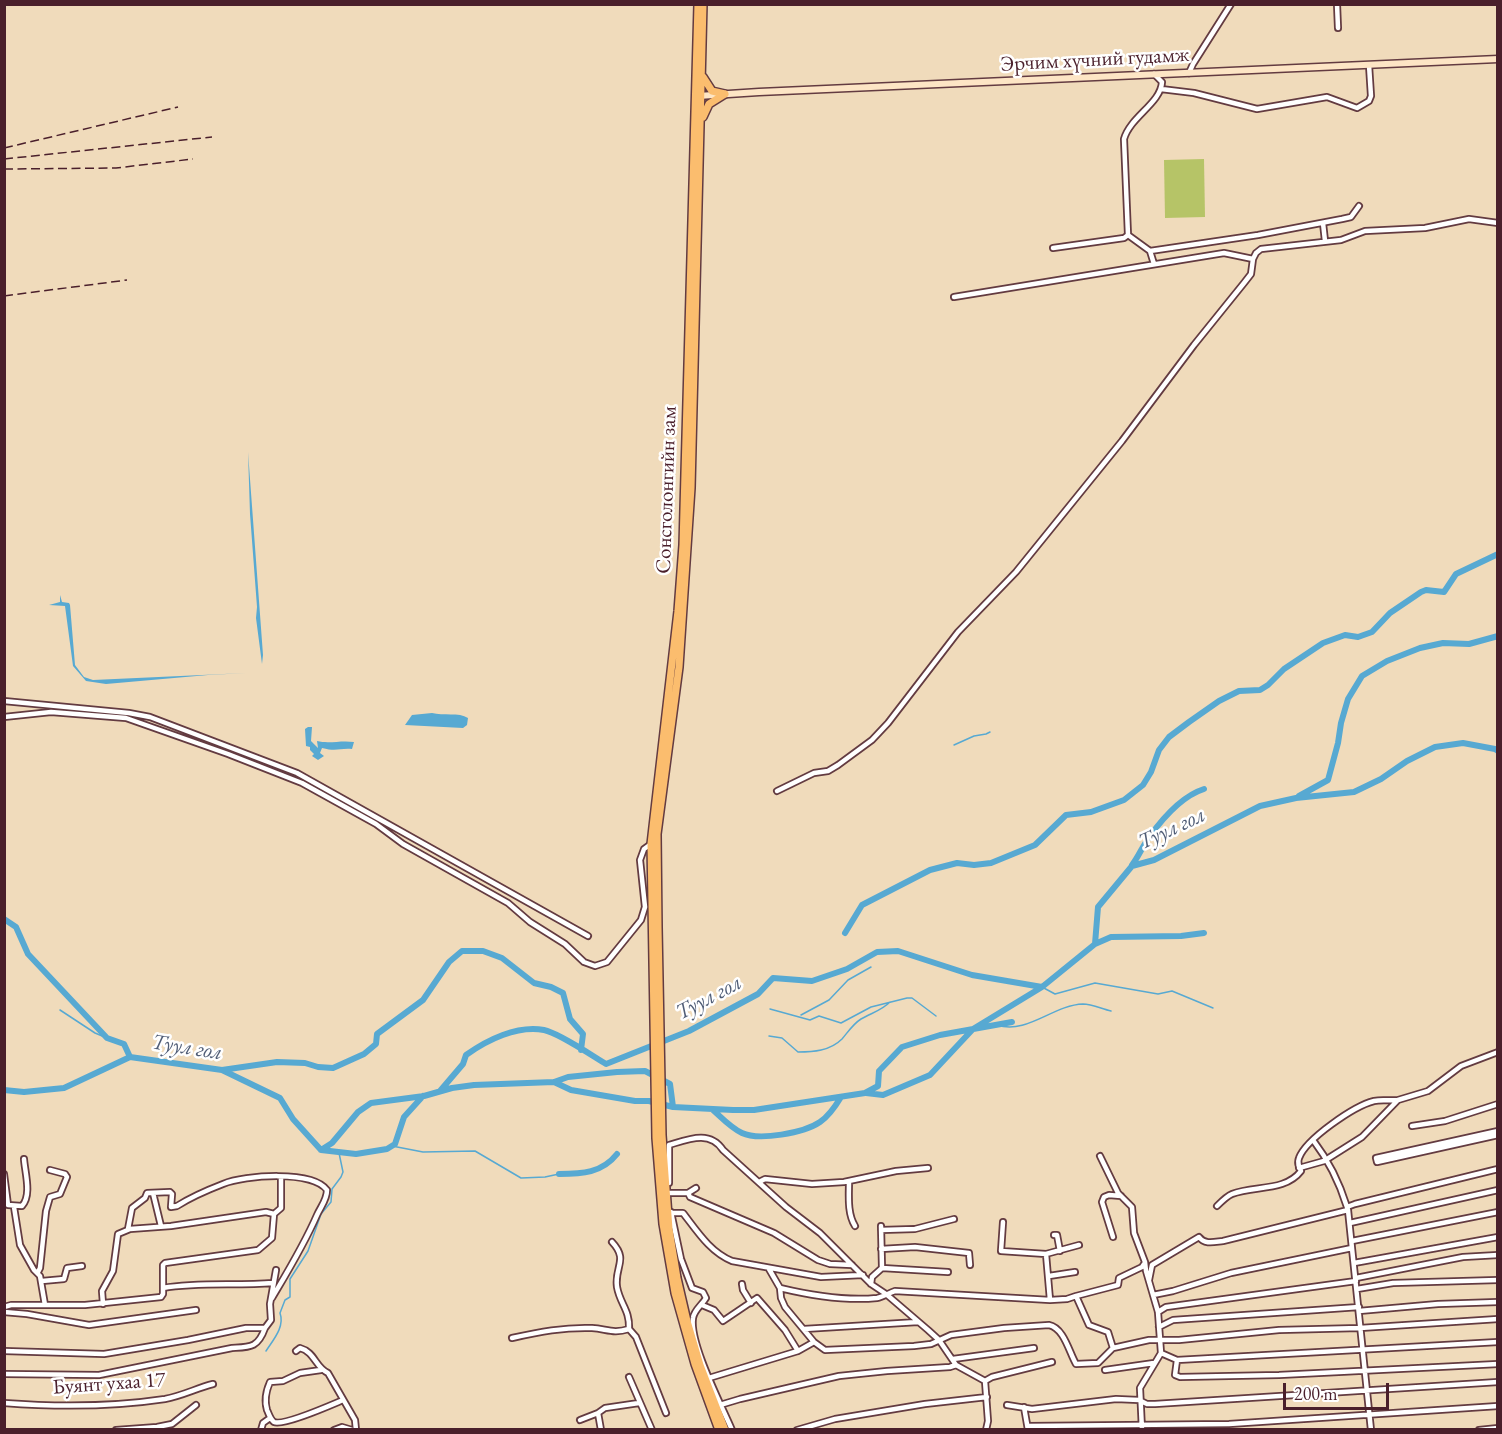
<!DOCTYPE html>
<html>
<head>
<meta charset="utf-8">
<style>
  body { margin:0 }
  #map { position:relative; width:1502px; height:1434px; overflow:hidden; background:#f0dbbb; font-family:"EB Garamond",serif }
  canvas { display:block }
  .frame { position:absolute; inset:0; border:6px solid #4a1f2b; pointer-events:none }
  .scale { position:absolute; left:1283px; top:1383px; width:106px; height:27px; box-sizing:border-box; border:3px solid #4a1f2b; border-top:0; padding-left:8px; font-size:18px; line-height:21px; white-space:nowrap; color:#4a1f2b; -webkit-text-stroke:4px #fff; paint-order:stroke }
</style>
</head>
<body>
<div id="map">
<canvas width="1502" height="1434"></canvas>
<div class="frame"></div>
<div class="scale">200 m</div>
</div>
<script>
const context = document.querySelector('canvas').getContext('2d');
context.lineJoin = 'round';
function paint(path, color) { context.fillStyle = color; context.fill(path, 'evenodd'); }
function stroke(path, color, width, dash) { context.strokeStyle = color; context.lineWidth = width; context.lineCap = dash ? 'butt' : 'round'; context.setLineDash(dash || []); context.stroke(path); }
function write(font, color, halo, rows, align = 'center') {
  context.font = font + ' "EB Garamond",serif'; context.lineWidth = 5; context.setLineDash([]); context.textBaseline = 'middle'; context.strokeStyle = halo; context.fillStyle = color; for (const [text, x, y, turn = 0] of rows) {
    context.save(); context.translate(x, y); context.rotate((+turn || 0) * Math.PI / 180); context.textAlign = isNaN(turn) ? turn : align; if (halo) context.strokeText(text, 0, 0); context.fillText(text, 0, 0); context.restore();
  }
}
const green = new Path2D(`
  M 1204,159 L 1205,217 L 1165,218 L 1164,160 Z`);
const water = new Path2D(`
  M 248,452 L 263,655 L 262,664 L 256,618 L 257,607 L 250,514 Z
  M 60,595 L 62,602 L 69,603 L 70,605 L 75,665 L 84,677 L 93,680 L 246,673 L 208,675 L 106,684 L 86,681 L 73,666 L 65,606 L 49,605 L 60,602 Z
  M 432,713 C 443,716 459,712 468,718 L 467,725 L 463,728 L 405,725 L 412,715 Z
  M 308,727 L 312,727 L 311,741 L 318,748 L 317,741 C 329,744 341,740 354,742 L 352,749 C 339,748 337,752 322,748 L 320,753 L 324,756 L 318,760 L 312,756 L 314,754 L 310,750 L 310,747 L 306,746 L 305,729 Z`);
const stream = new Path2D(`
  M 954,745 L 974,736 L 986,734 L 990,732
  M 1042,987 L 1055,994 L 1095,983 L 1158,994 L 1172,991 L 1213,1008
  M 770,1009 L 810,1020 L 819,1016 L 841,1023 L 871,1007 L 907,998 L 912,998 L 936,1016
  M 60,1010 L 95,1033 L 107,1038
  M 801,1015 L 829,1000 L 848,980 L 871,967
  M 997,1025 C 1027,1035 1053,1005 1083,1004 C 1092,1004 1102,1009 1111,1011
  M 769,1036 L 782,1038 L 798,1052 C 813,1052 830,1051 842,1039 C 848,1032 853,1024 861,1019 C 871,1013 881,1011 890,1002
  M 392,1146 L 423,1152 L 475,1151 L 521,1178 L 545,1177 L 559,1174
  M 266,1351 C 273,1340 285,1327 280,1313 L 285,1300 L 290,1297 L 290,1279 L 308,1251 L 321,1214 L 331,1202 L 332,1189 L 341,1177 L 343,1172 L 339,1153`);
const river = new Path2D(`
  M 1299,796 L 1328,780 L 1338,743 L 1341,723 L 1348,699 L 1362,676 L 1387,661 L 1420,648 L 1443,643 L 1469,644 L 1498,636
  M 1132,865 C 1139,856 1143,845 1150,836 C 1163,818 1182,796 1204,789
  M 4,919 L 16,927 L 28,954 L 107,1038 L 124,1044 L 130,1057
  M 845,933 L 862,905 L 930,870 L 957,863 L 974,865 L 991,863 L 1035,845 L 1066,815 L 1091,812 L 1124,800 L 1143,785 L 1151,772 L 1159,750 L 1169,737 L 1189,722 L 1219,701 L 1239,691 L 1260,690 L 1268,685 L 1284,669 L 1323,643 L 1345,635 L 1358,637 L 1372,632 L 1390,613 L 1421,592 L 1426,590 L 1444,592 L 1456,574 L 1498,554
  M 1095,944 L 1111,937 L 1181,936 L 1204,933
  M 222,1070 L 277,1062 L 305,1063 L 318,1067 L 333,1068 L 364,1054 L 376,1044 L 377,1034 L 423,1000 L 449,962 L 462,951 L 483,951 L 502,958 L 534,983 L 551,987 L 563,993 L 570,1019 L 583,1034 L 581,1050
  M 554,1082 L 571,1090 L 635,1101 L 649,1101 L 673,1107 L 733,1110 L 754,1110 L 865,1093 L 878,1086 L 879,1071 L 902,1047 L 940,1035 L 1012,1022
  M 4,1090 L 24,1092 L 64,1088 L 130,1057 L 222,1070 L 280,1098 L 293,1119 L 321,1150 L 332,1143 L 358,1112 L 371,1103 L 424,1096 L 452,1088 L 474,1085 L 554,1082 L 568,1077 L 617,1072 L 645,1071 L 670,1084 L 673,1107
  M 440,1091 L 463,1064 L 466,1055 C 487,1040 517,1025 544,1030 C 559,1033 591,1055 606,1064 L 689,1031 L 758,994 L 773,978 L 812,981 L 847,969 L 877,952 L 898,951 L 972,975 L 1042,987 L 1095,944 L 1098,907 L 1132,866 L 1154,860 L 1260,806 L 1296,798 L 1354,792 L 1381,779 L 1407,761 L 1435,747 L 1463,743 L 1495,749 L 1498,751
  M 866,1093 L 883,1095 L 930,1075 L 973,1029 L 1042,987
  M 713,1110 C 722,1118 731,1128 742,1133 C 759,1141 804,1133 820,1122 C 829,1116 835,1107 841,1097
  M 321,1150 L 356,1154 L 387,1149 L 395,1144 L 404,1117 L 423,1096
  M 559,1174 C 582,1174 602,1173 617,1154`);
const street = new Path2D(`
  M 1337,4 L 1338,28
  M 1189,73 L 1193,64 L 1231,4
  M 1161,89 L 1194,93 L 1257,109 L 1327,97 L 1357,108 L 1369,101 L 1371,96 L 1369,65
  M 1323,223 L 1325,241
  M 1053,248 L 1124,238 L 1128,235
  M 1150,251 L 1258,235 L 1342,219 L 1351,217 L 1359,206
  M 1154,264 L 1150,251 L 1128,235 L 1124,139 C 1130,117 1161,103 1162,82 L 1154,74
  M 954,297 L 1224,253 L 1253,259 L 1256,253 L 1261,249 L 1341,240 L 1365,231 L 1425,228 L 1469,219 L 1498,223
  M 4,701 L 129,713 L 150,717 L 297,773 L 588,936
  M 4,717 L 51,712 L 126,718 L 228,754 L 302,783 L 376,824 L 403,844 L 508,903 L 530,922 L 565,944 L 584,962 L 595,966 L 607,962 L 641,920 L 645,907 L 640,860 L 644,849 L 651,844
  M 777,791 L 814,773 L 828,771 L 838,765 L 872,740 L 888,723 L 958,632 L 1016,572 L 1122,441 L 1194,345 L 1244,283 L 1251,274 L 1253,259
  M 1412,1126 L 1445,1121 L 1498,1104
  M 1313,1140 C 1329,1161 1339,1181 1347,1207
  M 1100,1156 L 1118,1193 L 1132,1207 L 1134,1233 L 1145,1262 L 1146,1271 L 1158,1312 L 1161,1353 L 1140,1388 L 1142,1430
  M 1376,1158 L 1377,1162 L 1498,1135
  M 1376,1158 L 1498,1131
  M 1299,1168 L 1324,1161 L 1362,1137 L 1398,1100 L 1428,1091 L 1461,1066 L 1498,1052
  M 4,1174 L 8,1205 L 22,1206 C 32,1195 25,1173 24,1159
  M 849,1181 C 849,1195 847,1213 855,1226
  M 759,1182 L 765,1179 L 812,1184 L 844,1182 L 896,1171 L 928,1168
  M 669,1183 L 669,1145 C 689,1139 710,1130 723,1150 L 786,1207 L 820,1233 L 871,1284 L 886,1294 L 928,1330 L 939,1340 L 956,1365 L 985,1381 L 988,1421 L 986,1430
  M 153,1193 L 161,1226
  M 669,1193 L 688,1193 L 690,1197 L 774,1233 L 818,1260 L 830,1264 L 852,1265
  M 688,1193 L 696,1188
  M 1217,1206 C 1221,1202 1227,1196 1232,1194 C 1254,1185 1285,1192 1301,1171 C 1299,1167 1297,1163 1299,1158 C 1306,1139 1354,1106 1374,1101 C 1381,1100 1390,1100 1398,1100
  M 14,1207 L 20,1245 L 34,1270 L 40,1276 L 45,1305
  M 1348,1210 L 1371,1430
  M 671,1212 L 681,1259 L 692,1288 L 703,1292 L 706,1298 C 702,1305 694,1310 693,1318 C 689,1343 722,1406 732,1430
  M 670,1213 L 683,1213 C 697,1231 710,1252 732,1261 L 821,1277 L 863,1275
  M 1003,1222 L 1001,1251 L 1046,1254 L 1050,1300
  M 1350,1223 L 1498,1190
  M 128,1229 L 132,1208 L 145,1198 L 147,1193 L 170,1192 L 172,1194 L 171,1207 L 177,1206 C 188,1199 210,1189 223,1184 C 245,1175 313,1170 327,1190 C 327,1200 321,1206 317,1215 C 304,1245 288,1271 272,1298
  M 881,1230 L 915,1229 L 954,1219
  M 1054,1235 L 1057,1235 L 1060,1251
  M 1113,1237 L 1102,1202 L 1104,1197 L 1109,1195 L 1121,1196
  M 1352,1241 L 1498,1212
  M 612,1242 C 629,1260 614,1267 617,1287 C 620,1304 630,1310 629,1329 L 636,1337 L 666,1413
  M 881,1249 L 915,1247 L 969,1253 L 970,1265
  M 1046,1254 L 1079,1245
  M 1354,1263 L 1498,1237
  M 882,1268 L 948,1272
  M 769,1269 L 780,1288 L 781,1298 L 785,1307 L 814,1342 L 825,1350 L 914,1346 L 931,1344 L 951,1335 L 1004,1328 L 1049,1325 C 1064,1328 1069,1352 1076,1364 L 1098,1363 L 1113,1348 L 1149,1340 L 1179,1340 L 1279,1330 L 1360,1328 L 1498,1319
  M 38,1272 L 40,1268 L 46,1211 L 50,1197 L 60,1194 L 67,1177 L 65,1174 L 50,1170
  M 1049,1276 L 1075,1272
  M 1356,1278 L 1463,1257 L 1498,1255
  M 1149,1280 L 1152,1265 L 1199,1237 C 1205,1245 1214,1242 1223,1241 L 1348,1210 L 1347,1207 L 1355,1204 L 1498,1169
  M 42,1281 L 64,1279 L 67,1268 L 82,1266
  M 742,1284 L 743,1290 L 751,1303
  M 871,1284 L 872,1277 L 882,1268 L 881,1226
  M 163,1288 C 199,1282 236,1286 273,1283
  M 780,1288 C 809,1295 847,1301 877,1298 C 883,1297 889,1293 895,1291 L 1050,1300 L 1067,1299 L 1076,1296 L 1089,1325 L 1108,1332 L 1113,1348
  M 1357,1289 L 1393,1283 L 1498,1280
  M 1153,1295 L 1173,1291 L 1231,1273 L 1352,1248
  M 1076,1296 L 1118,1285 L 1119,1278 L 1142,1267 L 1144,1264
  M 103,1304 L 102,1291 L 113,1271 L 118,1234 L 130,1229 L 171,1226 L 266,1212 L 274,1214
  M 702,1305 L 714,1310 L 723,1321 L 757,1298 L 785,1330 L 798,1351
  M 4,1307 L 11,1305 L 85,1305 L 161,1297 L 163,1294 L 163,1265 L 165,1263 L 258,1250 L 272,1238 L 274,1214 L 281,1208 L 281,1177
  M 1359,1311 L 1438,1304 L 1498,1302
  M 4,1312 L 27,1314 L 89,1325 L 196,1310
  M 1158,1312 L 1166,1307 L 1356,1281
  M 1159,1327 L 1173,1320 L 1359,1307
  M 265,1328 L 271,1320 L 270,1304 L 276,1270
  M 804,1329 L 918,1322
  M 512,1338 C 539,1332 564,1327 592,1328 C 607,1329 613,1334 629,1329
  M 4,1351 L 104,1354 L 188,1340 L 246,1328 L 265,1328 C 258,1348 250,1347 232,1348 L 99,1375 L 4,1374
  M 296,1351 L 300,1348 C 315,1352 315,1367 328,1373 L 355,1420 L 356,1430
  M 1161,1353 L 1177,1360 L 1498,1342
  M 953,1359 L 1034,1348
  M 1177,1360 L 1175,1375 L 1180,1377 L 1279,1375 L 1498,1364
  M 321,1370 L 300,1373 L 283,1381 L 270,1382 C 266,1391 264,1400 267,1410 C 269,1414 270,1419 274,1422 C 284,1426 331,1405 343,1400
  M 1105,1370 L 1154,1363
  M 629,1377 L 652,1430
  M 709,1378 L 798,1351 L 814,1342
  M 985,1381 L 992,1377 L 1052,1362
  M 4,1403 C 58,1407 112,1407 165,1399 C 182,1396 197,1388 213,1384
  M 720,1405 L 740,1399 L 839,1376 L 887,1371 L 950,1367 L 956,1365
  M 1007,1405 L 1032,1409 L 1116,1399 L 1139,1400 L 1147,1404 L 1155,1404 L 1498,1382
  M 1024,1407 L 1028,1430
  M 580,1420 L 598,1413
  M 1028,1426 L 1229,1424 L 1498,1406
  M 116,1430 L 157,1427 L 172,1424 L 196,1405
  M 261,1430 L 263,1423 L 270,1418
  M 334,1430 L 342,1427 L 352,1430
  M 601,1430 L 598,1413 L 605,1408 L 639,1403
  M 797,1430 L 835,1419 L 925,1404 L 987,1397
  M 1479,1430 L 1498,1428`);
const secondary = new Path2D(`
  M 698,96 L 759,92 L 1498,59`);
const primary = new Path2D(`
  M 698,4 L 683,545 L 678,611 L 651,844 L 656,1138 L 663,1224 L 675,1293 L 695,1364 L 719,1430
  M 703,4 L 691,488 L 679,667 L 657,834 L 658,927 L 662,1135 L 669,1229 L 677,1278 L 687,1321 L 700,1365 L 725,1430
  M 703,77 L 712,91 L 725,94
  M 703,117 L 709,104 L 725,94`);
const rail = new Path2D(`
  M 4,148 L 178,107
  M 4,159 L 212,137
  M 4,169 L 116,168 L 193,159
  M 4,296 L 127,280`);
const streetNames = [
  ["Эрчим хүчний гудамж",1095,60,-3],
  ["Сонсголонгийн зам",667,490,-88],
  ["Буянт ухаа 17",109,1384,-4]
];
const waterNames = [
  ["Туул гол",1172,829,-25],
  ["Туул гол",709,998,-28],
  ["Туул гол",187,1048,9]
];
paint(green, '#b6c467');
paint(water, '#57a9d2');
stroke(stream, '#57a9d2', 1.5);
stroke(river, '#57a9d2', 6);
stroke(street, '#633b41', 8);
stroke(secondary, '#633b41', 9);
stroke(primary, '#633b41', 10);
stroke(street, '#fff', 4.5);
stroke(secondary, '#fde5c5', 6);
stroke(primary, '#fbbd6e', 7);
stroke(rail, '#4a1f2b', 1.5, [9, 4.5]);
write('21px', '#4a1f2b', '#fff', streetNames);
write('italic 22px', '#505d76', '#fff', waterNames);
</script>
</body>
</html>
